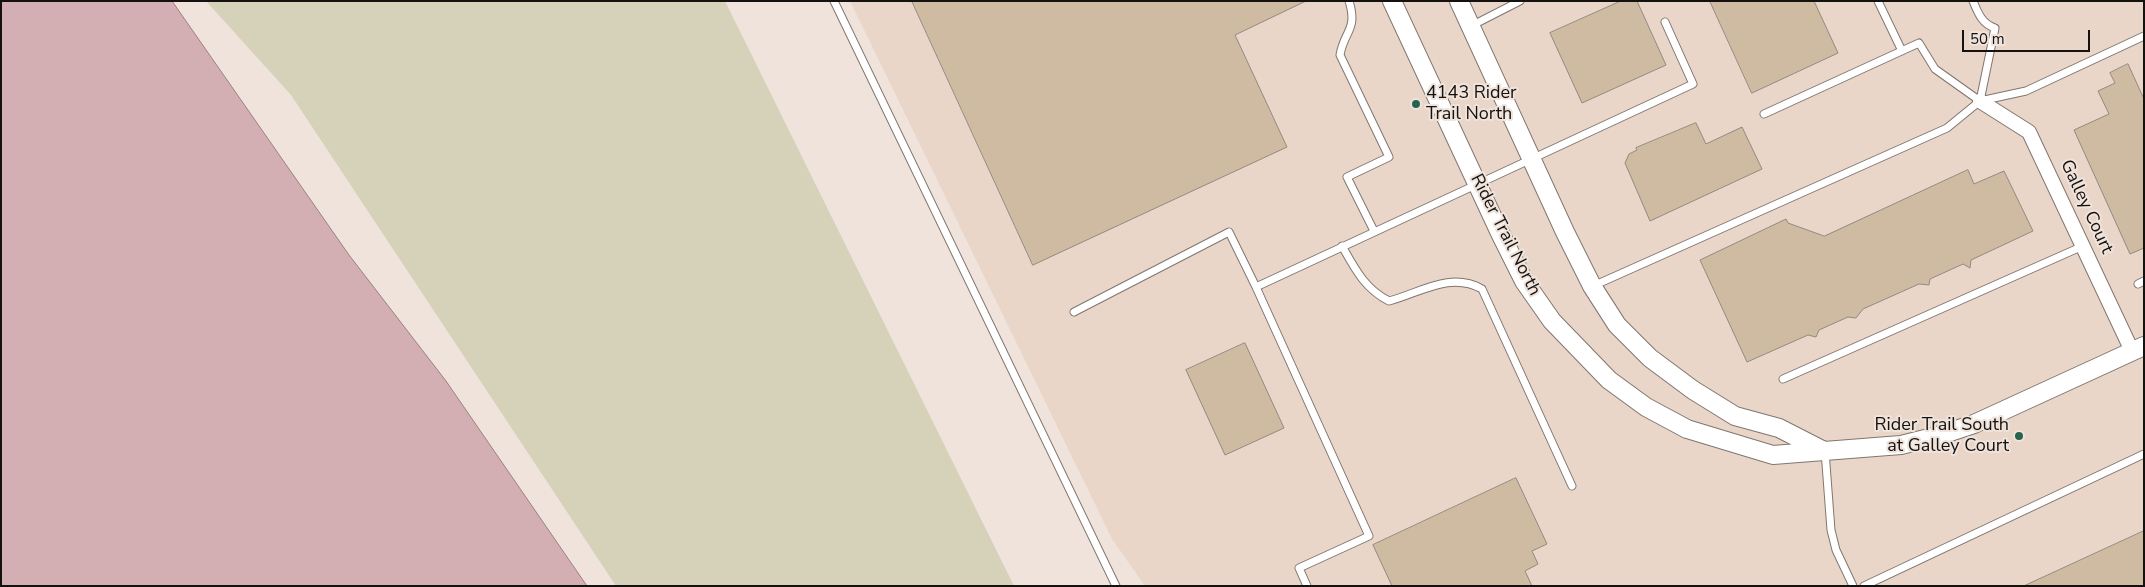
<!DOCTYPE html>
<html>
<head>
<meta charset="utf-8">
<style>
  body { margin:0 }
  #map { position:relative; width:2145px; height:587px; overflow:hidden; background:#efe3db; font-family:"Nunito Sans",sans-serif }
  canvas { display:block }
  .frame { position:absolute; inset:0; border:2px solid #15110f; pointer-events:none }
  .scale { position:absolute; left:1962px; top:30px; width:128px; height:22px; box-sizing:border-box; border:2px solid #15110f; border-top:0; padding-left:6px; font-size:15px; line-height:18px; white-space:nowrap; color:#15110f; -webkit-text-stroke:4px #efe3db; paint-order:stroke }
</style>
</head>
<body>
<div id="map">
<canvas width="2145" height="587"></canvas>
<div class="frame"></div>
<div class="scale">50 m</div>
</div>
<script>
const context = document.querySelector('canvas').getContext('2d');
context.lineJoin = 'round';
function paint(path, color) { context.fillStyle = color; context.fill(path, 'evenodd'); }
function stroke(path, color, width, dash) { context.strokeStyle = color; context.lineWidth = width; context.lineCap = dash ? 'butt' : 'round'; context.setLineDash(dash || []); context.stroke(path); }
function write(font, color, halo, rows, align = 'center') {
  context.font = font + ' "Nunito Sans",sans-serif'; context.lineWidth = 4; context.setLineDash([]); context.textBaseline = 'middle'; context.strokeStyle = halo; context.fillStyle = color; for (const [text, x, y, turn = 0] of rows) {
    context.save(); context.translate(x, y); context.rotate((+turn || 0) * Math.PI / 180); context.textAlign = isNaN(turn) ? turn : align; if (halo) context.strokeText(text, 0, 0); context.fillText(text, 0, 0); context.restore();
  }
}
const built = new Path2D(`
  M 850,1 L 2144,1 L 2144,586 L 1145,586 L 1112,539 Z`);
const green = new Path2D(`
  M 206,1 L 725,1 L 1014,586 L 616,586 L 291,95 Z`);
const water = new Path2D(`
  M 1,1 L 172,1 L 349,255 L 446,381 L 587,586 L 1,586 Z`);
const building = new Path2D(`
  M 912,1 L 1306,1 L 1235,35 L 1287,147 L 1033,265 Z
  M 1621,1 L 1637,1 L 1666,65 L 1582,103 L 1550,33 Z
  M 1710,1 L 1814,1 L 1838,53 L 1752,93 Z
  M 2128,64 L 2144,99 L 2144,248 L 2130,254 L 2074,130 L 2109,114 L 2098,91 L 2115,83 L 2110,73 Z
  M 1696,123 L 1706,144 L 1742,127 L 1762,169 L 1650,221 L 1625,163 L 1629,154 L 1637,150 L 1636,148 Z
  M 1968,170 L 1974,184 L 2004,171 L 2033,231 L 1971,260 L 1970,268 L 1963,264 L 1930,279 L 1929,285 L 1919,284 L 1863,309 L 1856,318 L 1848,317 L 1819,330 L 1816,337 L 1808,335 L 1747,362 L 1700,260 L 1786,219 L 1788,223 L 1824,236 Z
  M 1245,343 L 1284,428 L 1225,455 L 1186,370 Z
  M 1516,478 L 1547,544 L 1532,551 L 1538,564 L 1525,571 L 1532,586 L 1392,586 L 1373,545 Z
  M 2144,531 L 2144,586 L 2024,586 Z`);
const service = new Path2D(`
  M 834,1 L 1116,586
  M 1349,1 C 1358,30 1344,31 1340,55 L 1389,157 L 1347,177 L 1374,231
  M 1878,1 L 1902,51
  M 1973,1 C 1978,13 1982,24 1995,28 L 1980,101
  M 1471,26 L 1520,1
  M 1764,114 L 1919,43 L 1935,69 L 1980,101
  M 1342,246 C 1355,269 1365,289 1389,301 C 1420,293 1450,271 1482,289 L 1572,486
  M 2138,284 L 2144,281
  M 1593,286 L 1947,128 L 1980,101 L 2026,91 L 2144,36
  M 1256,287 L 1369,536 L 1299,568 L 1307,586
  M 1074,312 L 1229,232 L 1256,287 L 1693,84 L 1665,22
  M 1783,379 L 2083,246
  M 1825,451 L 1831,530 L 1836,550 L 1853,586
  M 1864,586 L 2144,454`);
const minor = new Path2D(`
  M 1980,101 L 2029,132 L 2132,351`);
const tertiary = new Path2D(`
  M 1392,1 L 1500,233 L 1524,281 L 1552,321 L 1609,380 L 1646,407 L 1687,429 L 1773,455 L 1901,445 L 1941,435 L 1974,424 L 2144,346
  M 1459,1 L 1565,232 L 1592,286 L 1617,325 L 1650,358 L 1693,390 L 1735,416 L 1779,428 L 1824,451`);
const markers = [
  [1416,104,5,"#27634d"],
  [2019,436,5,"#27634d"]
];
const poiNames = [
  ["4143 Rider",1426,94],
  ["Trail North",1426,115],
  ["Rider Trail South",2009,426,"right"],
  ["at Galley Court",2009,447,"right"]
];
const streetNames = [
  ["Galley Court",2086,207,65],
  ["Rider Trail North",1505,235,63]
];
paint(built, '#e9d6c9');
paint(green, '#d6d2b9');
paint(water, '#d3afb4');
stroke(water, '#9a8082', 1);
paint(building, '#cebba1');
stroke(building, '#928b81', 1);
stroke(service, '#81766f', 9);
stroke(minor, '#81766f', 16);
stroke(tertiary, '#81766f', 20);
stroke(service, '#fff', 7);
stroke(minor, '#fff', 14);
stroke(tertiary, '#fff', 18);
for (const [x, y, r, color] of markers) { const dot = new Path2D(); dot.arc(x, y, r, 0, 2 * Math.PI); context.fillStyle = color; context.fill(dot); stroke(dot, '#efe3db', 2); }
write('18px', '#15110f', '#efe3db', poiNames, 'left');
write('18px', '#15110f', '#efe3db', streetNames);
</script>
</body>
</html>
